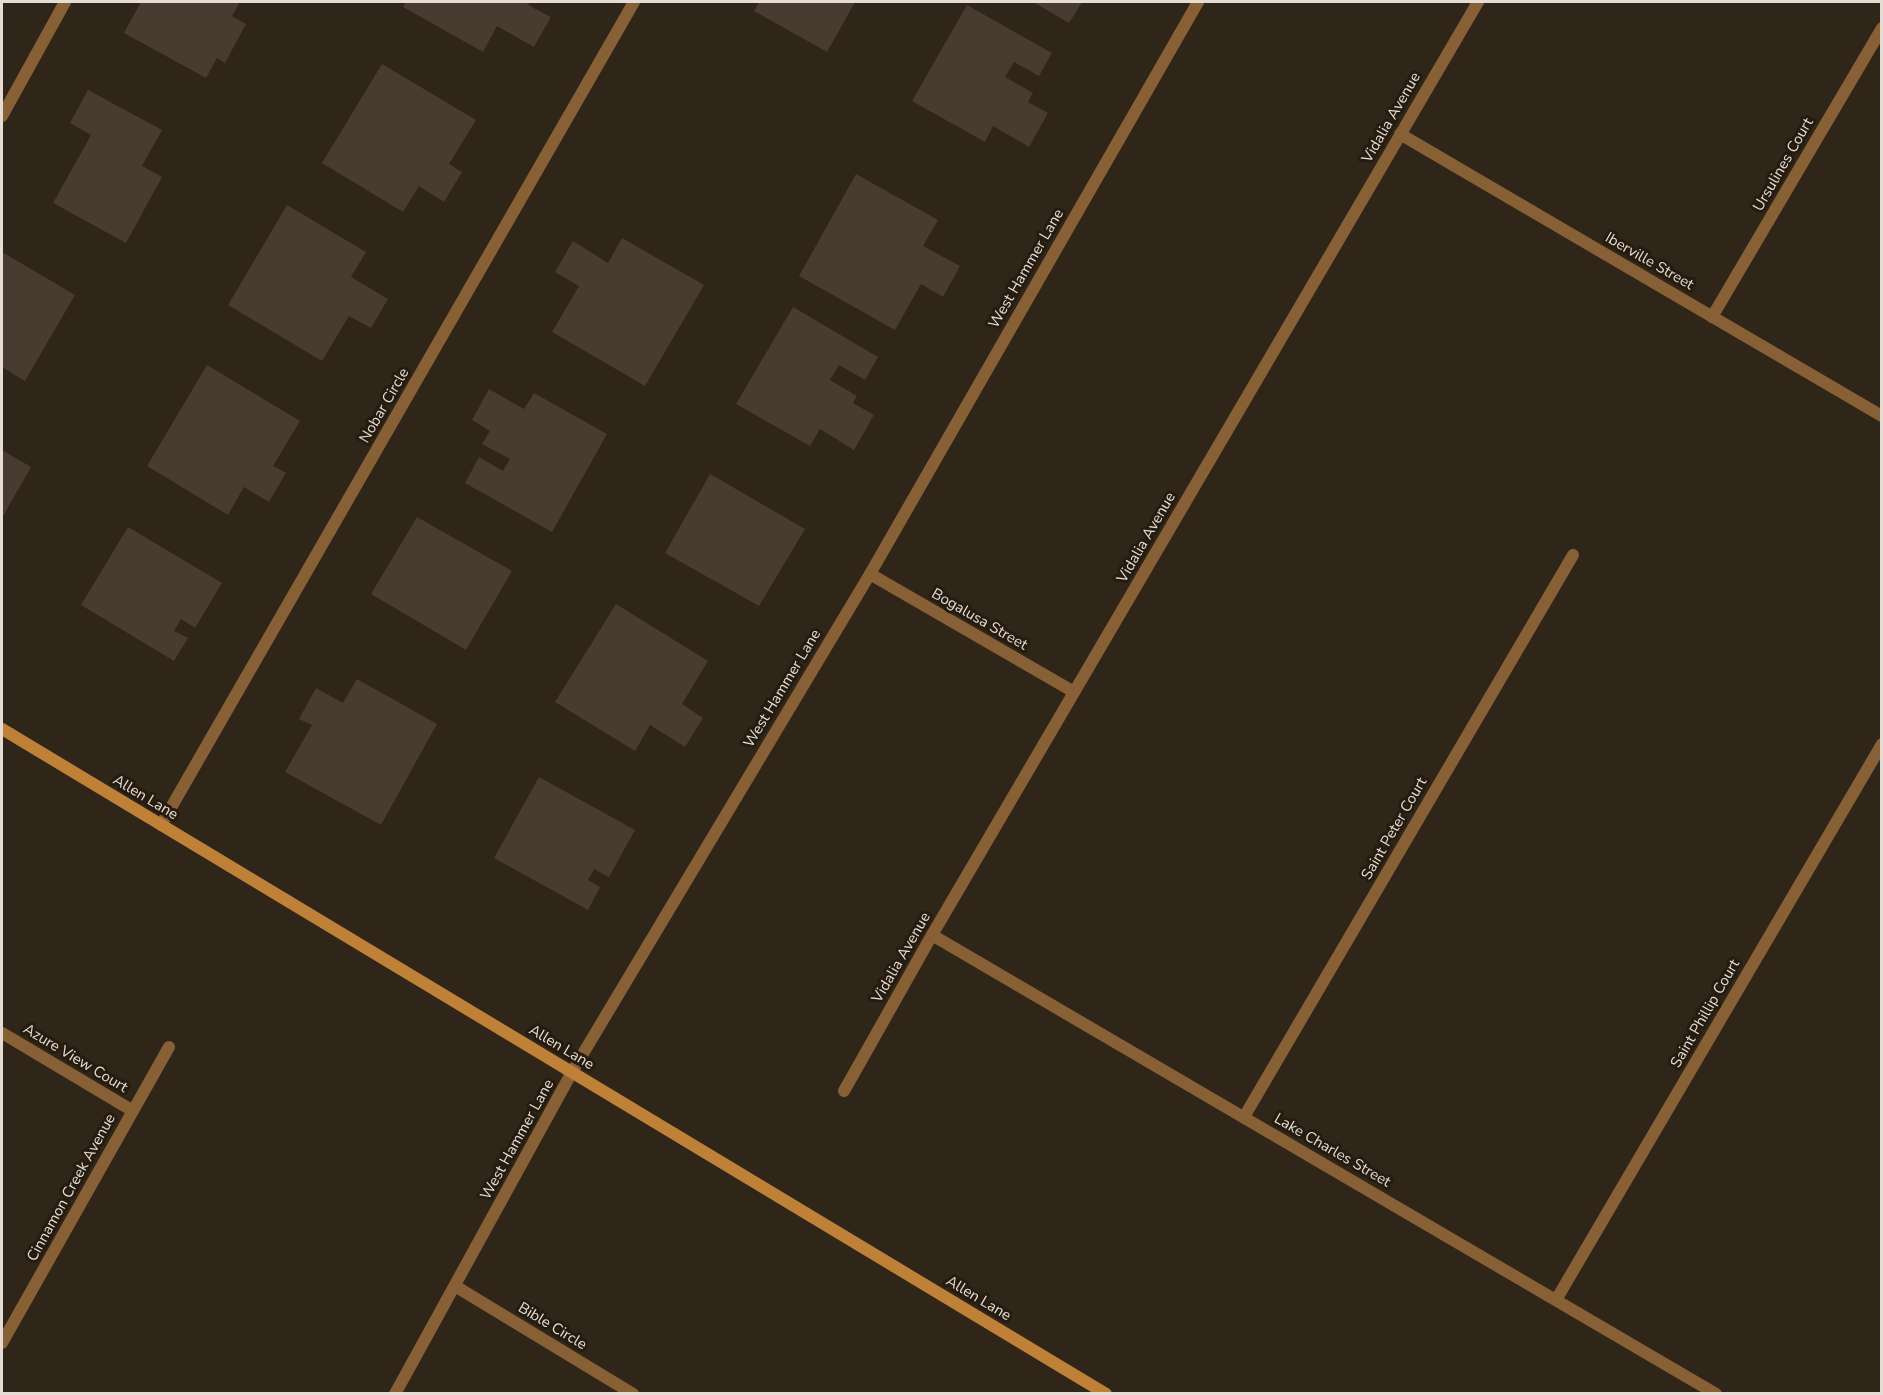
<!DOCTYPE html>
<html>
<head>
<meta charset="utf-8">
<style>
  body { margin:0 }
  #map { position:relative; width:1883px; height:1395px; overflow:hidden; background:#302519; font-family:"Nunito Sans",sans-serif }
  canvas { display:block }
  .frame { position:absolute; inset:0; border:3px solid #e5ddd5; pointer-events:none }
</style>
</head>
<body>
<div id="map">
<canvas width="1883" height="1395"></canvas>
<div class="frame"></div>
</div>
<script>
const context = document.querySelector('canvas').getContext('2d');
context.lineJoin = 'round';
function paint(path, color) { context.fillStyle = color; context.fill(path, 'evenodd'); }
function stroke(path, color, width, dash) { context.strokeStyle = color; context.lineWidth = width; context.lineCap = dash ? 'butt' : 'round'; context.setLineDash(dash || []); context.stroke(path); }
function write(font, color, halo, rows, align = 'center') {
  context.font = font + ' "Nunito Sans",sans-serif'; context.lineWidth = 6; context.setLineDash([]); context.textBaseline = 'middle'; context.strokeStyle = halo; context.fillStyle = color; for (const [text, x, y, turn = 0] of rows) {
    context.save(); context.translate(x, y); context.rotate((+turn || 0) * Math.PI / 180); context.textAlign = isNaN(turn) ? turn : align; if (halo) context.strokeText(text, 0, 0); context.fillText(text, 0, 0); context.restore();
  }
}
const building = new Path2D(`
  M 141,2 L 240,2 L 232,16 L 246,24 L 225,63 L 217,58 L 206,78 L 124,33 Z
  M 406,2 L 530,2 L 528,5 L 551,17 L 534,47 L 497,26 L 483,52 L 403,7 Z
  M 759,2 L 855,2 L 827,52 L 754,11 Z
  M 1033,2 L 1082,2 L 1069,23 Z
  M 967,5 L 1052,53 L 1039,76 L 1014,62 L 1005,77 L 1033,93 L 1028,102 L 1048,113 L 1029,147 L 993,126 L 985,142 L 912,101 Z
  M 382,64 L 476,120 L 449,164 L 462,172 L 444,202 L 419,186 L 403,212 L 322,163 Z
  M 88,90 L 162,130 L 142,166 L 162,177 L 126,243 L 53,203 L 91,135 L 70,123 Z
  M 856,174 L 938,220 L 923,246 L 960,266 L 943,297 L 921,284 L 895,330 L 799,276 Z
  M 287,205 L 366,252 L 351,277 L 388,299 L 371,328 L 349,316 L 322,361 L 228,305 Z
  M 622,238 L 704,285 L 645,386 L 552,332 L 579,286 L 555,272 L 573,241 L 608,263 Z
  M 2,252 L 75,295 L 25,381 L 2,367 Z
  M 793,307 L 878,357 L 865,380 L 839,365 L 830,380 L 857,396 L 853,403 L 874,415 L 854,450 L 820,429 L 810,446 L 736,404 Z
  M 207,365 L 300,421 L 273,466 L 286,473 L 269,502 L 244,487 L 228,515 L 147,466 Z
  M 489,389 L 524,409 L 534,393 L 607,434 L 552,532 L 465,483 L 479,457 L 503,471 L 510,459 L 482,444 L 490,431 L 472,420 Z
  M 2,450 L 31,467 L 2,518 Z
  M 710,474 L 805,529 L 759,606 L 665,553 Z
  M 417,517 L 512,571 L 466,650 L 371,594 Z
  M 128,527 L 222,583 L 195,628 L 181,619 L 174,631 L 188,638 L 174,661 L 81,605 Z
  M 616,604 L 708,661 L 682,704 L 703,718 L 685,747 L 650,725 L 635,751 L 555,702 Z
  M 357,679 L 437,724 L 381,825 L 285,772 L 312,725 L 299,719 L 316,688 L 343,703 Z
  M 539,777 L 635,830 L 609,877 L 594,869 L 588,880 L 600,887 L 588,910 L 494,858 Z`);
const minor = new Path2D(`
  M 2,116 L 65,2
  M 1400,134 L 1882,416
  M 1712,317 L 1882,28
  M 870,574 L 1074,692
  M 161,825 L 634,2
  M 932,935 L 1716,1394
  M 2,1033 L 133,1111
  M 844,1091 L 932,935 L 1478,2
  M 1244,1117 L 1573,555
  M 455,1286 L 633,1394
  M 1556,1300 L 1882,744
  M 2,1343 L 169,1047`);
const tertiary = new Path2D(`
  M 395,1394 L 572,1072 L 870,574 L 1198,2`);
const secondary = new Path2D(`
  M 2,729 L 1106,1394`);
const streetNames = [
  ["Vidalia Avenue",1392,118,-60],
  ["Ursulines Court",1784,165,-60],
  ["Iberville Street",1649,262,30],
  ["West Hammer Lane",1027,269,-60],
  ["Nobar Circle",385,406,-60],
  ["Vidalia Avenue",1147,538,-60],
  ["Bogalusa Street",979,620,30],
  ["West Hammer Lane",783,689,-59],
  ["Allen Lane",145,798,31],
  ["Saint Peter Court",1395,829,-60],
  ["Vidalia Avenue",902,958,-60],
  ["Saint Phillip Court",1706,1014,-60],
  ["Allen Lane",561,1048,31],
  ["Azure View Court",75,1059,31],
  ["West Hammer Lane",518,1140,-61],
  ["Lake Charles Street",1332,1151,30],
  ["Cinnamon Creek Avenue",72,1188,-61],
  ["Allen Lane",978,1299,31],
  ["Bible Circle",552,1327,31]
];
paint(building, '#483b2f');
stroke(minor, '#886036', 12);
stroke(tertiary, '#886036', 12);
stroke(secondary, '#bf8037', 12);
write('15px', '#e5ddd5', '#261b0f', streetNames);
</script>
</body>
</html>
